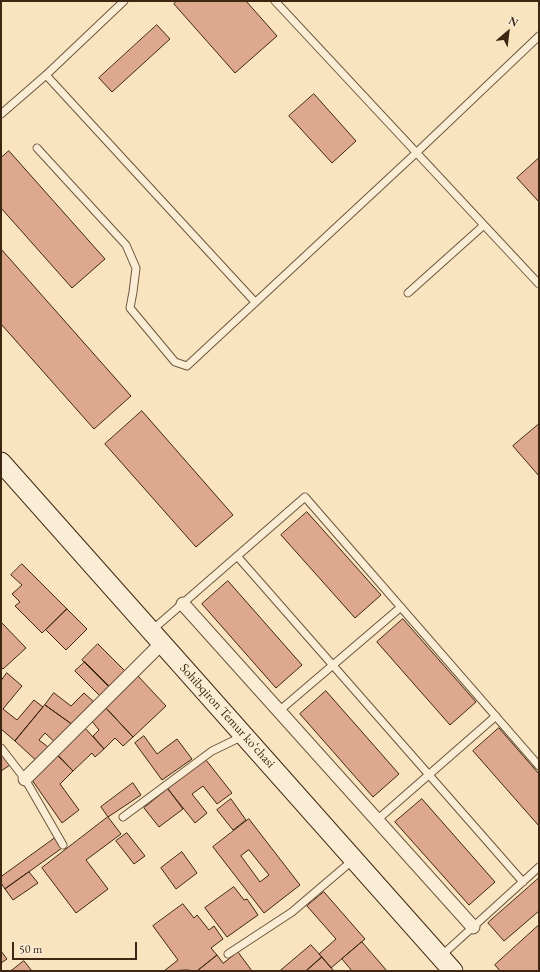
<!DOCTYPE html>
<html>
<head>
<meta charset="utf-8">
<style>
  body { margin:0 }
  #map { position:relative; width:540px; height:972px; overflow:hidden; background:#f9e4bf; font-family:"EB Garamond",serif }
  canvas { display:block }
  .frame { position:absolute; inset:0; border:2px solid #3d2612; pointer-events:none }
  .north { position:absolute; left:488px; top:12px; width:40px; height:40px; -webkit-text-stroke:3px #fbedd5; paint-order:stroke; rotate:28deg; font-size:11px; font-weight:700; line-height:16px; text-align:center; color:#3d2612 }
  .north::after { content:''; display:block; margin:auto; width:14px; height:18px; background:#3d2612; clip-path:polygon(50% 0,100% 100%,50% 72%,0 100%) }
  .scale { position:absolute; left:12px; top:942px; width:125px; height:18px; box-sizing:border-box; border:2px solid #3d2612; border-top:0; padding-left:5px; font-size:12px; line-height:14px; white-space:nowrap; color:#3d2612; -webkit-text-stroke:3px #fbedd5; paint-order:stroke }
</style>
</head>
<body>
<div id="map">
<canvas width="540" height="972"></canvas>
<div class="frame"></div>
<div class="north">N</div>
<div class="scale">50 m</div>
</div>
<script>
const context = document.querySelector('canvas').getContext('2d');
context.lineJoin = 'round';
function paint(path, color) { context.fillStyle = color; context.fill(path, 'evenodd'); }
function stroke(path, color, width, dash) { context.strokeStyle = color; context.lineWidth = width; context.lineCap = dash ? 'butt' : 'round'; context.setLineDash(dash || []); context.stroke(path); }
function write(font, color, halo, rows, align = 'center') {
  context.font = font + ' "EB Garamond",serif'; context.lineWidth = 4; context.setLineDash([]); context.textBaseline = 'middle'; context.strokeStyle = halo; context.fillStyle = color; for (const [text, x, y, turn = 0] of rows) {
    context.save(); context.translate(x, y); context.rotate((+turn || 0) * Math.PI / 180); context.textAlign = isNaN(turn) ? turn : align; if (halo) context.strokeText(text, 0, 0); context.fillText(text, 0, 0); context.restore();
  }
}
const building = new Path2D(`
  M 177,1 L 246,1 L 277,36 L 235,73 L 174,4 Z
  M 157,25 L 170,39 L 112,92 L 99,78 Z
  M 314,94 L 356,141 L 332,163 L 289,116 Z
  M 9,151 L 105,259 L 72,288 L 1,208 L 1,158 Z
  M 539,158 L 539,202 L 517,178 Z
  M 1,249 L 131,396 L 94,429 L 1,324 Z
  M 142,411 L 233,515 L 196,547 L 105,444 Z
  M 539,424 L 539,476 L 513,446 Z
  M 307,512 L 381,595 L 355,618 L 281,535 Z
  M 22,564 L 67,609 L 42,633 L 15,606 L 20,602 L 12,594 L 22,585 L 11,575 Z
  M 228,581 L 302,665 L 276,688 L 202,604 Z
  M 67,609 L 87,629 L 66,650 L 46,630 Z
  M 403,619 L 476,702 L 450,725 L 377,642 Z
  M 1,622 L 26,648 L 3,669 L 1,667 Z
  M 98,644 L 128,674 L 112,690 L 82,660 Z
  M 85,662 L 109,686 L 100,696 L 75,671 Z
  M 7,673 L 22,686 L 3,709 L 17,720 L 34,700 L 43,707 L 15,741 L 1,729 L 1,681 Z
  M 138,676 L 166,706 L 133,737 L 105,707 Z
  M 326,691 L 399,774 L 373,797 L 300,714 Z
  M 54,693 L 71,706 L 84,693 L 95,703 L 73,725 L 45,705 Z
  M 45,705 L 73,725 L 57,744 L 45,733 L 39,740 L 52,750 L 40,764 L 15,741 Z
  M 105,707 L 133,737 L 123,746 L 115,738 L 104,749 L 93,736 L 99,730 L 91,720 Z
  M 84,727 L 104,749 L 95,757 L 92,753 L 73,771 L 56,754 Z
  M 499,728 L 539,774 L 539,826 L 473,751 Z
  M 144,736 L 157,754 L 177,739 L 192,759 L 162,780 L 135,743 Z
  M 1,753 L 10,765 L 1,771 Z
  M 58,755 L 73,771 L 60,784 L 79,810 L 62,823 L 32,780 Z
  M 206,760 L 232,793 L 217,804 L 203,786 L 192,794 L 207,813 L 195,823 L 168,789 Z
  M 133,783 L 141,795 L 108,817 L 101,807 Z
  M 168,789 L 183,809 L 159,827 L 144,808 Z
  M 231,799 L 246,820 L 233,830 L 217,810 Z
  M 422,799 L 495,882 L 469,905 L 395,822 Z
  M 108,817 L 121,834 L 86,860 L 108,889 L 76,913 L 42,868 Z
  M 249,819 L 300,885 L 264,913 L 213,847 ZM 249,850 L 269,875 L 260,882 L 241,856 Z
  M 127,833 L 145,856 L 134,864 L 116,841 Z
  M 55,838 L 62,848 L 5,889 L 1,883 L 1,877 Z
  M 182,852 L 197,873 L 176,889 L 161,868 Z
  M 29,872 L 38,883 L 13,900 L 5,889 Z
  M 539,878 L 539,911 L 504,941 L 488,923 Z
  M 234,887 L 244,900 L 247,899 L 258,915 L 227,937 L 205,908 Z
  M 324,892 L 365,939 L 331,968 L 319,954 L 336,939 L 307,906 Z
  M 183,904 L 194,918 L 197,915 L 209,930 L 214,926 L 223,939 L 211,948 L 217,955 L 197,971 L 186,970 L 164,971 L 178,960 L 153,926 Z
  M 539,925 L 539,971 L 500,971 L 495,965 Z
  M 362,942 L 387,971 L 352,971 L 342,959 Z
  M 311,945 L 322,957 L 306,971 L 280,971 Z
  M 1,951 L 7,959 L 1,963 Z
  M 238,952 L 252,971 L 197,971 L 217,955 L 223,963 Z
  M 322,957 L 334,971 L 306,971 Z
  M 24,961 L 32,971 L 11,971 Z`);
const service = new Path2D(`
  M 275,1 L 539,284
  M 46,75 L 255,302
  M 1,114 L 46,75 L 124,1
  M 37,148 L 126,245 L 136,268 L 133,292 L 130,308 L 175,362 L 187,366 L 416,153 L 539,36
  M 408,293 L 484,225
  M 237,556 L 523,882
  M 151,631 L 305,497 L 539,766
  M 279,711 L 401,607
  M 1,748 L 25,779 L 63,845
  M 123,817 L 212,751 L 243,736
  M 377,820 L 496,716
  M 228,954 L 292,912 L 353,860
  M 441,956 L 539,867`);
const minor = new Path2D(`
  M 183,604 L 473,927
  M 25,779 L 162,643`);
const secondary = new Path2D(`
  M 1,462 L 453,971`);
const streetNames = [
  ["Sohibqiron Temur koʻchasi",227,716,48]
];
paint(building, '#dea88f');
stroke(building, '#3d2612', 1);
stroke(service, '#6c563d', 9);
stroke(minor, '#6c563d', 15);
stroke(secondary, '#3d2612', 21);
stroke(service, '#fbedd5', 7);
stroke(minor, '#fbedd5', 13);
stroke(secondary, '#fbedd5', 19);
write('13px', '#3d2612', '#fbedd5', streetNames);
</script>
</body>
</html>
